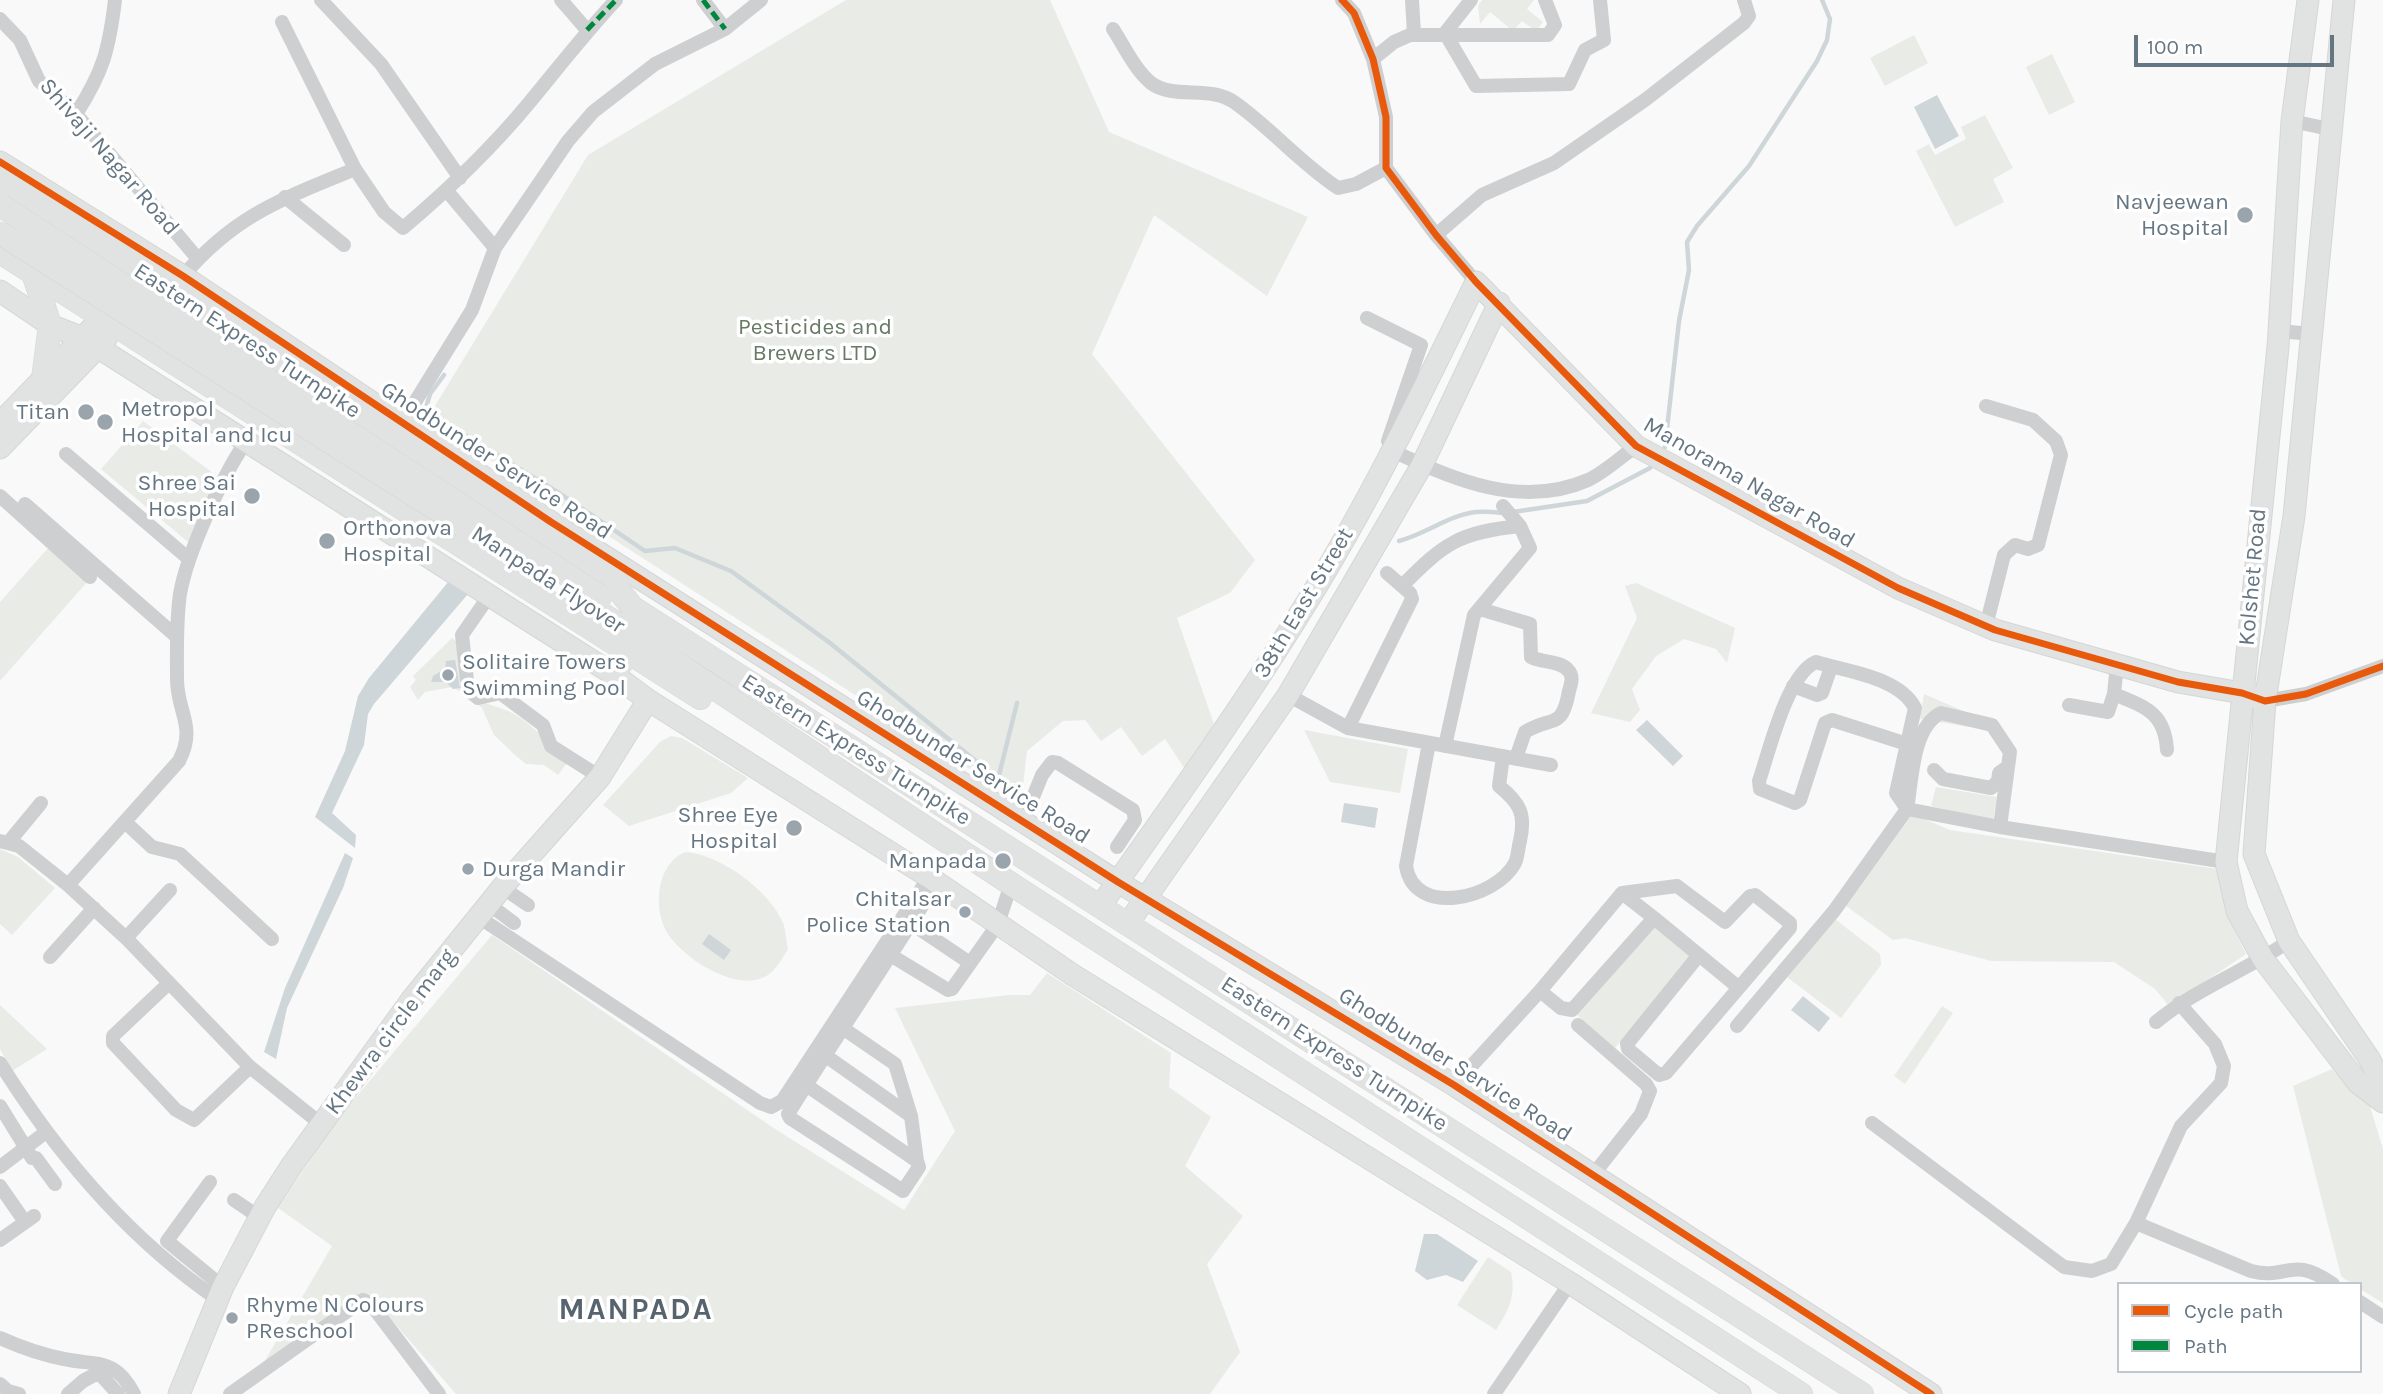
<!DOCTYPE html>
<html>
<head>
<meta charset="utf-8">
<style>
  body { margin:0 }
  #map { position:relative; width:2383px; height:1394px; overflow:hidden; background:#f9f9f9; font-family:Karla,sans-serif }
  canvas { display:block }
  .legend { position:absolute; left:2117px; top:1282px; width:245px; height:91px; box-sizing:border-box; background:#fff; border:2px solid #c1c8cd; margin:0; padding:9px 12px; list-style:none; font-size:21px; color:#657683 }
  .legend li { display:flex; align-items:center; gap:14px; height:35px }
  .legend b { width:35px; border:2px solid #c1c8cd }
  .scale { position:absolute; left:2134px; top:35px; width:200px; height:32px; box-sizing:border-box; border:4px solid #657683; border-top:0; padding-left:9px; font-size:21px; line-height:24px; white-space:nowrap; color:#657683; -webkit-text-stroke:5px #fff; paint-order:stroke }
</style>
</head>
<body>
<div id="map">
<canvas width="2383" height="1394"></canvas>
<ul class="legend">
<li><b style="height:9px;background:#e8590c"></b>Cycle path</li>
<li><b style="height:9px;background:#00873e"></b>Path</li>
</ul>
<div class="scale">100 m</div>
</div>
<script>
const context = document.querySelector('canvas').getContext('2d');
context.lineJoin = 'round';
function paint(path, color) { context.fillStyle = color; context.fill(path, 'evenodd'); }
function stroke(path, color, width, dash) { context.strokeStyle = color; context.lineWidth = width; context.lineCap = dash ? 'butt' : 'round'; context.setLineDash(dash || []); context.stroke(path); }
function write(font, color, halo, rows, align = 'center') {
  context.font = font + ' Karla,sans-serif'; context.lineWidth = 7; context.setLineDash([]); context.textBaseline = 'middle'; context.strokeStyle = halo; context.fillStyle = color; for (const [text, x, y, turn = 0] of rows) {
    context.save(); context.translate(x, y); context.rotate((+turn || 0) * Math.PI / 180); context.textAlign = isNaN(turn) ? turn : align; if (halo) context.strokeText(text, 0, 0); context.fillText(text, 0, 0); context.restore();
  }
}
const green = new Path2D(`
  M 846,0 L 1050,0 L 1109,132 L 1308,217 L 1267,296 L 1154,215 L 1092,354 L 1255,560 L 1230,593 L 1177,618 L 1214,724 L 1185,769 L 1165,739 L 1142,756 L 1121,727 L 1101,741 L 1085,720 L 1063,721 L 1027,751 L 1021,802 L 427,419 L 588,155 Z
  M 1482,0 L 1534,0 L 1527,9 L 1543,22 L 1536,31 L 1522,21 L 1513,31 L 1490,12 L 1480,24 L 1478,6 Z
  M 1914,35 L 1928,63 L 1885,86 L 1870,58 Z
  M 2052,54 L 2075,102 L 2049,115 L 2026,67 Z
  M 1985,115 L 2013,168 L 1993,179 L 2004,202 L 1955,227 L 1916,151 L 1929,144 L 1935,155 L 1966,139 L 1961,127 Z
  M 143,421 L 221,479 L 188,542 L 101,469 Z
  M 49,547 L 88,581 L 0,681 L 0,602 Z
  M 1636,583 L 1735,628 L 1727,663 L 1716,649 L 1684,639 L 1656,656 L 1632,689 L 1640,710 L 1630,722 L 1591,713 L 1637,618 L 1625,586 Z
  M 452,638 L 459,643 L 469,695 C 483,705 498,705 514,714 C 535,726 550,746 567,763 L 558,775 L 544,765 L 526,764 L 515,755 L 494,735 L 482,708 L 465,694 L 452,687 L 425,692 L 418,700 L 410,687 L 416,680 L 413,676 Z
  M 1924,694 L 1975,716 L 1970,727 L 1920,719 Z
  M 1304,730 L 1408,749 L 1400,793 L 1330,782 Z
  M 671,736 L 682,738 L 748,778 L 731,793 L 629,826 L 603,805 L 661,741 Z
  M 1936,787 L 1997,797 L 1993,821 L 1931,806 Z
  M 1912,814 L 1950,830 L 2218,869 L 2226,913 L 2246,954 L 2169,1006 L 2155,989 L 2114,962 L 1991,961 L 1905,938 L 1893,940 L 1846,906 Z
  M 0,849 L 18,857 L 55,888 L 12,935 L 0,924 Z
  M 685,852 C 720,854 770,891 783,923 C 786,931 786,941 788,949 C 783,957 776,970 768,975 C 739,994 688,961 670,937 C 651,912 656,864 685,852 Z
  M 1835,919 L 1880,954 L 1881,965 L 1841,1018 L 1787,977 Z
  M 1657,921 L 1695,954 L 1615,1048 L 1577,1015 Z
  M 492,935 L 772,1127 L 904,1210 L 955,1131 L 895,1008 L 1009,995 L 1030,995 L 1047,973 L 1171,1053 L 1169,1087 L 1211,1117 L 1185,1166 L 1243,1216 L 1207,1264 L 1240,1352 L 1210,1394 L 456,1394 L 369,1294 L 263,1364 L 332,1246 L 278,1208 L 336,1121 Z
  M 0,1005 L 47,1049 L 12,1071 L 0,1049 Z
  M 1942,1006 L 1953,1013 L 1905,1084 L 1894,1076 Z
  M 2332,1069 L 2370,1106 L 2383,1149 L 2383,1303 L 2360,1289 L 2360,1284 L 2352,1284 L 2341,1276 L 2293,1086 Z
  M 1488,1257 L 1511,1272 C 1516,1296 1509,1310 1496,1330 L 1457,1305 Z`);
const water = new Path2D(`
  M 1937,95 L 1959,136 L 1935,149 L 1914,107 Z
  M 449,581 L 468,594 L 374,704 L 368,714 L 364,745 L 332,813 L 356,835 L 355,848 L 315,817 L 345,751 L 358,696 L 369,678 Z
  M 455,660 L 460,688 L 453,689 L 446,682 L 431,682 L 433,676 L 445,669 L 446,661 Z
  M 1647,720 L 1683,756 L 1673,766 L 1636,730 Z
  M 1344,803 L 1378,808 L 1375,828 L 1341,822 Z
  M 345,853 L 353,858 L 343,888 L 287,1008 L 276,1059 L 264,1052 L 285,988 Z
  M 709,934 L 731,950 L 724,960 L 702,944 Z
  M 1803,996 L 1830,1018 L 1819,1032 L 1791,1010 Z
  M 1424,1234 L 1437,1234 L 1478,1261 L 1463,1282 L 1446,1275 L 1427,1280 L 1415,1271 Z`);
const stream = new Path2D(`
  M 444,375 L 430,394 L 425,411 L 559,493 L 645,551 L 675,548 L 731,571 L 830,643 L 998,779 L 1017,703
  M 1665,447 L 1679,321 L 1689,270 L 1687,242 L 1697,226 L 1749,166 L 1817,61 L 1827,40 L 1830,19 L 1822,0
  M 1513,512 L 1587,501 L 1650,468
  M 1399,541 C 1426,534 1449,515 1476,512 C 1485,511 1495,512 1504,513`);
const street = new Path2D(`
  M 321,0 L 381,64 L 460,178
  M 561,0 L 587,30
  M 703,0 L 725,29
  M 1342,0 L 1354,13 L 1373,59 L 1386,117 L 1386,168 L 1436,235 L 1476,282
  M 1412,0 L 1414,34
  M 0,19 L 20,40 L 39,81 L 76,114 L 198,259
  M 282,22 L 355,169
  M 1113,29 C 1124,46 1135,70 1151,83 C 1174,100 1209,85 1234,102 C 1271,128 1300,163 1338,188 L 1356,184 L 1386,168
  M 1445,33 L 1476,86 L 1569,84 L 1585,50 L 1604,40 L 1600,0
  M 1445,33 L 1471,0
  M 1373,59 L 1394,42 L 1410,35 L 1548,35 L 1555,25 L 1545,0
  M 76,114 C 103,72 109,50 115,0
  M 2292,121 L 2329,129
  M 447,191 L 495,248
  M 285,197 L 344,245
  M 1436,235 L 1482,195 L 1554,163 L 1645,100 L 1744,23 L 1749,16 L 1744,0
  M 183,276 C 236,214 283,199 355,169 L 384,212 L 403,228 C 448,190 491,149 529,103 C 558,68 585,33 616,0
  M 1367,318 L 1421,345 L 1388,441
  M 2279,331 L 2312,334
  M 1986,406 L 2033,420 L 2056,441 L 2061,455 L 2038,545 L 2028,549 L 2015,545 L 2004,555 L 1986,626
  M 402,423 L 472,310 L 495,248 L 568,141 L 593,112 L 655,64 L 725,29 L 761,0
  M 245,443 C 222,477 187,553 180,594 C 176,621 177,651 177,679 C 177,713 197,726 179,761 L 68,885 L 126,938 L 250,1067 L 321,1124
  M 1393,451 C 1453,480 1522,509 1588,480 C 1605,472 1621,457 1636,446
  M 66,454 L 189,559
  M 0,496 L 90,577
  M 25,504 L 177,637
  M 1402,586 C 1444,543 1460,532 1520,526
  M 489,596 L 462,635 L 468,690 L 478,698 L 500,693 L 543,725 L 551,746 L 600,777
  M 1480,609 L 1530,624 L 1531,657 C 1542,663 1559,660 1568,670 C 1574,676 1571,684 1569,691 C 1562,731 1552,715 1525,732 L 1516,758
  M 1793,686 L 1817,695 L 1822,693 L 1831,667
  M 2114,694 L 2117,664
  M 1288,695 L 1348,728 L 1551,765
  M 2265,701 L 2306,694 L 2383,666
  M 2069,705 L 2108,712 L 2114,694 C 2146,707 2165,713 2167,750
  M 1348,728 L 1412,599 L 1410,593 L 1387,573
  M 1429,743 L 1406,866 C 1414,918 1496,899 1515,863 C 1518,857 1518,848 1520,841 C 1526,814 1520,803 1499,786 L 1503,756
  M 1907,744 L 1832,720 L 1825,723 L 1800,800 L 1795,803 L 1760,789 L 1759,781 C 1769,752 1787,674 1816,662 C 1848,672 1899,677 1915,708 L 1896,793 L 1907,809
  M 1445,746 L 1474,615 L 1530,548 L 1520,526 L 1503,506
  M 1934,770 L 1943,779 L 1991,788 L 1998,781 L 1999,773 L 2006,768
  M 1907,809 C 1912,781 1912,727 1941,713 L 1992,725 L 2010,752 L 2000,827
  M 125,822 L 152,847 L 180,854 L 272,939
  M 1023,822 L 1042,775 L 1052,762 L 1058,763 L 1133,810 L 1135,820 L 1117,847
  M 0,841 L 19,846 L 68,885
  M 8,843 L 41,803
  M 503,888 L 528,905
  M 1622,893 L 1654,918
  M 490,905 L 514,923
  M 480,918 L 760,1103 L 771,1107 L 782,1101 L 929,877
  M 912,924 L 970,963
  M 126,938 L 170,890
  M 892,956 L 948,990 L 952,989 L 998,924 L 1011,884
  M 50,957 L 94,908
  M 168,984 L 113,1036 L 113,1043 L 176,1110 L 194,1120 L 250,1067
  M 1540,991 L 1561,1008 L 1572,1010 L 1654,918 L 1699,955
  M 2156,1022 C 2197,988 2246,971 2289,941
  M 1578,1025 L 1646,1084 L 1650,1091 L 1641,1114 L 1593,1175
  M 1737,1026 L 1834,911 L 1907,809 L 2000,827 L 2226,862
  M 826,1056 L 911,1116 L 895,1064 L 844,1029
  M 0,1063 C 57,1154 128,1238 217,1299
  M 806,1085 L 917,1161 L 919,1167 L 903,1191 L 790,1118 L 788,1114 C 835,1038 886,964 934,887
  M 1454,1085 L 1540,991 L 1622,893 L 1677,886 L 1725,922 L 1750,896 L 1755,895 L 1790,923 L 1790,928 L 1666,1073 L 1659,1075 L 1628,1049 L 1627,1044 L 1699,955 L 1738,987
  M 0,1106 L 32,1158 L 36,1158 L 55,1184
  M 911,1116 L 917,1161
  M 1872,1123 L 2064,1267 L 2092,1271 L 2111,1264 L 2136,1223 L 2181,1126 L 2221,1083 L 2224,1066 L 2215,1044 L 2179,1003
  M 0,1167 L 46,1132
  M 210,1182 L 167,1241 L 223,1287
  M 0,1186 L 25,1222
  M 234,1200 L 259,1217
  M 2136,1223 L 2251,1271 C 2289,1281 2289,1254 2333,1284
  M 0,1240 L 34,1216
  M 2360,1302 L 2383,1317
  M 0,1338 C 20,1347 43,1355 64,1359 C 97,1366 115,1357 134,1394
  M 0,1384 L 8,1391 L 19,1394
  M 68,1394 L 83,1381 L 94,1375 L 101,1375 L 118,1394
  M 230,1394 L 363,1300 L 370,1303 L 439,1394
  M 1494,1394 L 1570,1283`);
const secondary = new Path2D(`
  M 2308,0 L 2292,121 L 2278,347 L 2226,862 L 2237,911 L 2263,959 L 2358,1083 L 2383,1102
  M 2344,0 L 2294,516 L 2265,701 L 2254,854 L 2289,941 L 2370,1060 L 2379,1079 L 2383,1098
  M 0,162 L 183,276 L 551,522 L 1118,882 L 1454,1085 L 1931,1394
  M 0,291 L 50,325 L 83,338 L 613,674 L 648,700 L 929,877 L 1073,975 L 1570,1283 L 1740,1394
  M 0,423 L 91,329
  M 0,448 L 106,339
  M 1101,905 C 1172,805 1243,706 1307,602 C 1371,499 1423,390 1476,282 L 1636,446 L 1898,588 L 1995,630 L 2178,682 L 2242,693 L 2265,701
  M 1129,922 L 1288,695 L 1422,465 L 1499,303
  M 179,1394 L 223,1287 L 265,1207 L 292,1165 L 412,999 L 505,884 L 600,777 L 648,700`);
const primary = new Path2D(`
  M 0,186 L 495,501 L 613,583 L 632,607 L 1862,1394
  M 0,252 L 700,698
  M 33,273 L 50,325 L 43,379
  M 590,606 L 1011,884 L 1801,1394
  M 613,674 L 629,653`);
const primaryBridge = new Path2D(`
  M 0,205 L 601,597
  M 0,233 L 463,526`);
const quiet = new Path2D(`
  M 703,0 L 725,29
  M 587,30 L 616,0`);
const cycleway = new Path2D(`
  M 1342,0 L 1354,13 L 1373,59 L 1386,117 L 1386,168 L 1436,235 L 1476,282 L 1636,446 L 1898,588 L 1995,630 L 2178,682 L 2242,693 L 2265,701 L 2306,694 L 2383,666
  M 0,162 L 183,276 L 551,522 L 1118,882 L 1454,1085 L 1931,1394`);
const markers = [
  [2245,215,9,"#99a4ac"],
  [86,412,9,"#99a4ac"],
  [105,422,9,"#99a4ac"],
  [252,496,9,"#99a4ac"],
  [327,541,9,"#99a4ac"],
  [448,675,7,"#99a4ac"],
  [794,828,9,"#99a4ac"],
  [1003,861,9,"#99a4ac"],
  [468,869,7,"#99a4ac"],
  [965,912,7,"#99a4ac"],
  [232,1318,7,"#99a4ac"]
];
const streetNames = [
  ["Shivaji Nagar Road",109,157,49],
  ["Eastern Express Turnpike",247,341,33],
  ["Ghodbunder Service Road",496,461,33],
  ["Manorama Nagar Road",1749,483,30],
  ["Kolshet Road",2253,577,-85],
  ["Manpada Flyover",548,580,33],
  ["38th East Street",1304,603,-59],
  ["Eastern Express Turnpike",856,750,32],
  ["Ghodbunder Service Road",973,767,32],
  ["Khewra circle marg",391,1032,-53],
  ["Eastern Express Turnpike",1334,1054,33],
  ["Ghodbunder Service Road",1455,1065,32]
];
const poiNames = [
  ["Navjeewan",2229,202],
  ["Hospital",2229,228],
  ["Metropol",121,409,"left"],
  ["Hospital and Icu",121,435,"left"],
  ["Titan",70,412],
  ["Shree Sai",236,483],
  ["Hospital",236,509],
  ["Orthonova",343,528,"left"],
  ["Hospital",343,554,"left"],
  ["Solitaire Towers",462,662,"left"],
  ["Swimming Pool",462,688,"left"],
  ["Shree Eye",778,815],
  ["Hospital",778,841],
  ["Manpada",987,861],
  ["Durga Mandir",482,869,"left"],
  ["Chitalsar",951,899],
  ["Police Station",951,925],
  ["Rhyme N Colours",246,1305,"left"],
  ["PReschool",246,1331,"left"]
];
const parkNames = [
  ["Pesticides and",815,327],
  ["Brewers LTD",815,353]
];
const districtNames = [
  ["MANPADA",636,1310]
];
paint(green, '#e8ebe6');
paint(water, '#ced6d9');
stroke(stream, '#ced6d9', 4.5);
stroke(secondary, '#d5d6d7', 23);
stroke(primary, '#d5d6d7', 24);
stroke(street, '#cecfd0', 14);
stroke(secondary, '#e1e2e2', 21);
stroke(primary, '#e1e2e2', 23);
stroke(primaryBridge, '#d5d6d7', 24, []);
stroke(primaryBridge, '#e1e2e2', 23);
stroke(quiet, '#00873e', 5, [10, 5]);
stroke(cycleway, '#e8590c', 7);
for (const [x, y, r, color] of markers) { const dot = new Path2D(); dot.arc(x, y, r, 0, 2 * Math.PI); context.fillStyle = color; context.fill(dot); stroke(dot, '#fff', 2.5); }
write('23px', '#657683', '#fff', streetNames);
write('23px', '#657683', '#fff', poiNames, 'right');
write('23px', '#687a64', '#fff', parkNames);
context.letterSpacing = '2px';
write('bold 30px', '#57646e', '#fff', districtNames);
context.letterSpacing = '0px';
</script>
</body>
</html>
